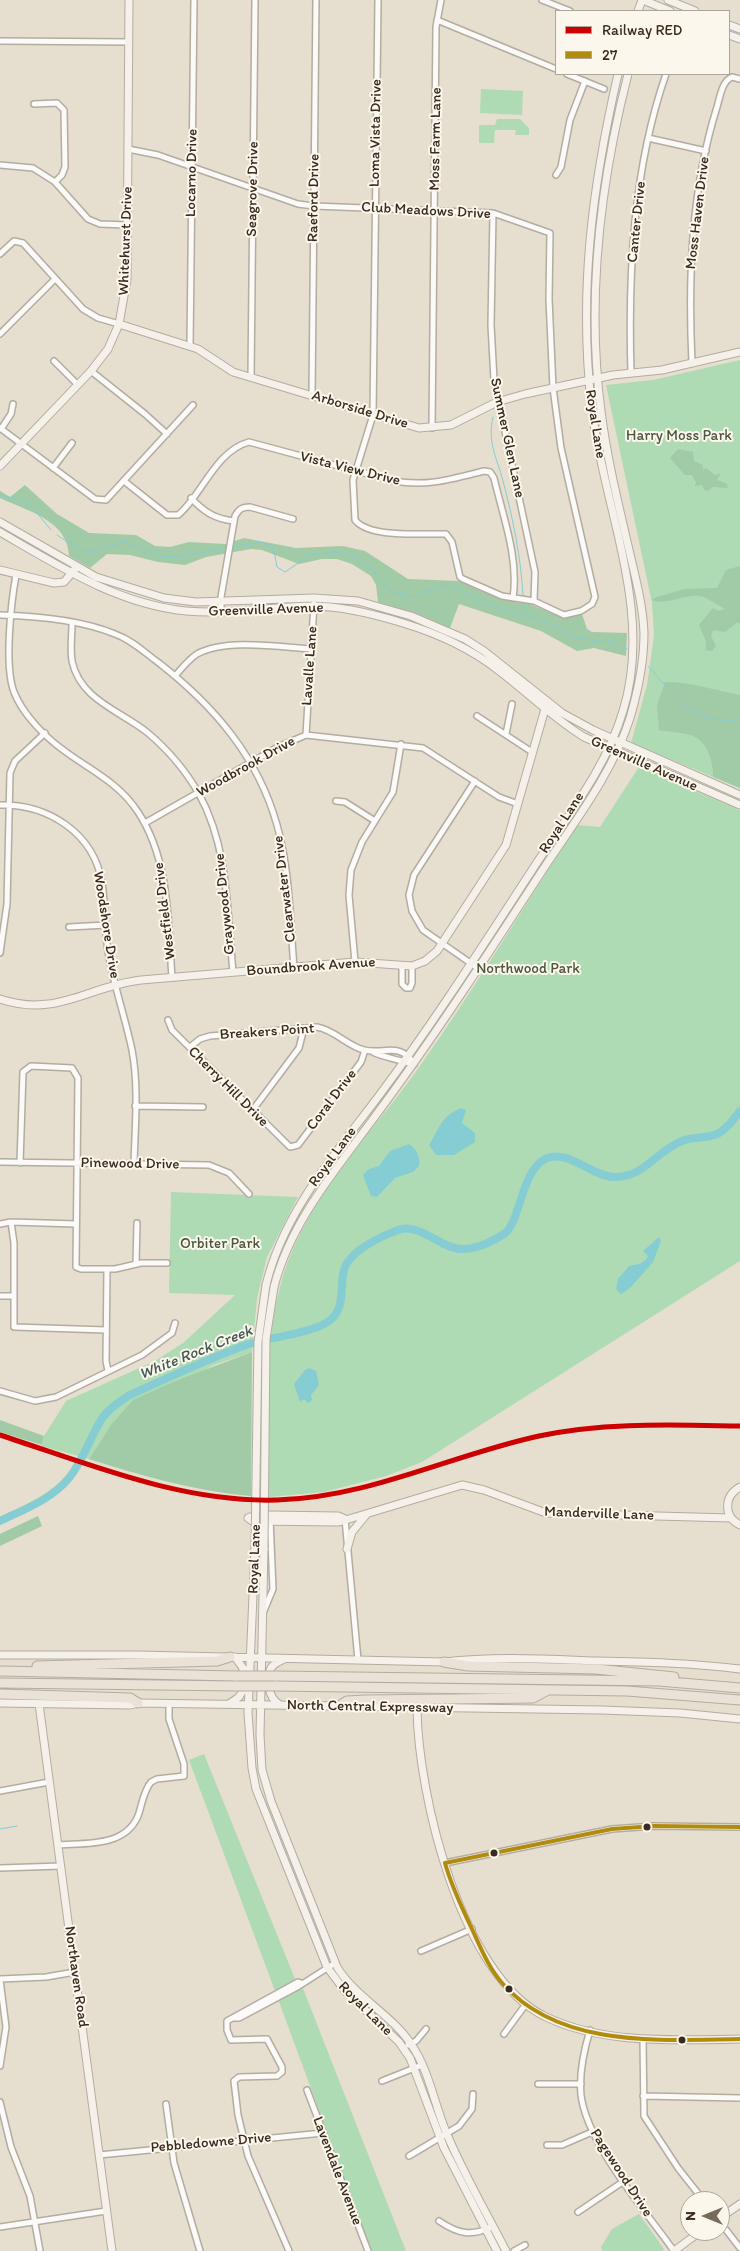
<!DOCTYPE html>
<html>
<head>
<meta charset="utf-8">
<style>
  body { margin:0 }
  #map { position:relative; width:740px; height:2251px; overflow:hidden; background:#e6dece; font-family:Itim,sans-serif }
  canvas { display:block }
  .legend { position:absolute; left:555px; top:10px; width:175px; height:65px; box-sizing:border-box; background:#fbf7ec; border:1px solid #aea59a; margin:0; padding:6px 9px; list-style:none; font-size:15px; color:#3b2a1e }
  .legend li { display:flex; align-items:center; gap:10px; height:25px }
  .legend b { width:25px; border:1px solid #aea59a }
  .north { position:absolute; left:680px; top:2191px; width:50px; height:50px; box-sizing:border-box; background:#fbf7ec; border:1px solid #aea59a; border-radius:50%; rotate:270deg; font-size:14px; font-weight:700; line-height:20px; text-align:center; color:#3b2a1e }
  .north::after { content:''; display:block; margin:auto; width:18px; height:22px; background:#77695c; clip-path:polygon(50% 0,100% 100%,50% 72%,0 100%) }
</style>
</head>
<body>
<div id="map">
<canvas width="740" height="2251"></canvas>
<ul class="legend">
<li><b style="height:6px;background:#c00"></b>Railway RED</li>
<li><b style="height:6px;background:#b18b0c"></b>27</li>
</ul>
<div class="north">N</div>
</div>
<script>
const context = document.querySelector('canvas').getContext('2d');
context.lineJoin = 'round';
function paint(path, color) { context.fillStyle = color; context.fill(path, 'evenodd'); }
function stroke(path, color, width, dash) { context.strokeStyle = color; context.lineWidth = width; context.lineCap = dash ? 'butt' : 'round'; context.setLineDash(dash || []); context.stroke(path); }
function write(font, color, halo, rows, align = 'center') {
  context.font = font + ' Itim,sans-serif'; context.lineWidth = 4; context.setLineDash([]); context.textBaseline = 'middle'; context.strokeStyle = halo; context.fillStyle = color; for (const [text, x, y, turn = 0] of rows) {
    context.save(); context.translate(x, y); context.rotate((+turn || 0) * Math.PI / 180); context.textAlign = isNaN(turn) ? turn : align; if (halo) context.strokeText(text, 0, 0); context.fillText(text, 0, 0); context.restore();
  }
}
const green = new Path2D(`
  M 481,89 L 523,91 L 522,115 L 480,113 Z
  M 497,119 L 520,119 L 529,128 L 529,135 L 515,135 L 516,130 L 495,130 L 494,143 L 479,143 L 479,125 L 495,125 Z
  M 740,360 L 740,788 L 631,743 L 647,685 L 654,636 L 652,603 L 606,385 L 653,380 Z
  M 639,767 L 740,810 L 740,1261 L 422,1462 L 386,1476 L 324,1492 L 269,1497 C 269,1426 262,1344 283,1276 C 308,1195 372,1134 420,1066 C 475,988 525,905 577,825 L 600,827 Z
  M 171,1192 L 298,1197 L 267,1257 L 257,1298 L 252,1352 L 214,1365 L 111,1425 L 89,1459 L 42,1446 L 44,1436 L 66,1401 L 155,1361 L 183,1343 L 235,1295 L 169,1293 Z
  M 204,1754 L 295,1979 L 275,1991 L 189,1760 Z
  M 302,1986 L 406,2251 L 371,2251 L 278,1999 Z
  M 639,2214 L 664,2249 L 662,2251 L 602,2251 L 601,2247 L 612,2229 Z`);
const forest = new Path2D(`
  M 678,449 L 693,452 L 694,461 L 703,465 L 703,470 L 706,468 L 715,475 L 721,473 L 717,480 L 727,484 L 728,488 L 713,487 L 708,491 L 704,490 L 702,485 L 695,486 L 696,482 L 692,475 L 685,475 L 670,458 Z
  M 25,485 L 57,514 L 89,533 L 136,535 L 155,546 L 170,547 L 189,542 L 225,544 L 244,538 L 296,548 L 343,546 L 365,551 L 408,579 L 459,581 L 483,592 L 514,602 L 530,604 L 556,615 L 568,617 L 582,614 L 587,629 L 592,632 L 627,633 L 626,656 L 594,648 L 577,651 L 541,631 L 459,604 L 450,628 L 420,615 L 378,602 L 376,585 L 371,576 L 352,564 L 337,559 L 322,559 L 299,564 L 262,550 L 251,549 L 206,557 L 185,565 L 158,562 L 130,555 L 107,554 L 90,568 L 69,556 C 68,520 27,511 0,498 L 0,491 L 10,497 Z
  M 740,566 L 740,623 L 738,622 L 725,632 L 713,630 L 711,636 L 716,646 L 712,651 L 706,650 L 706,642 L 699,625 L 713,608 L 719,611 L 725,609 C 718,605 708,598 700,596 C 686,594 663,606 652,600 L 654,598 L 684,589 L 717,588 L 726,570 Z
  M 665,682 C 691,682 714,690 740,695 L 740,788 L 713,777 C 714,763 707,739 690,735 C 680,732 669,732 659,730 L 657,705 Z
  M 252,1352 L 251,1496 C 194,1491 142,1476 89,1459 L 111,1425 L 133,1400 L 173,1382 Z
  M 0,1420 L 44,1436 L 42,1445 L 0,1432 Z
  M 38,1516 L 42,1526 L 0,1546 L 0,1534 Z`);
const water = new Path2D(`
  M 461,1108 L 466,1110 L 462,1123 L 475,1133 L 475,1142 L 454,1155 L 436,1155 L 429,1145 C 440,1128 440,1117 461,1108 Z
  M 409,1144 C 416,1148 421,1158 419,1166 L 413,1172 L 395,1178 L 377,1197 L 371,1196 L 363,1175 L 369,1169 L 379,1166 L 390,1151 Z
  M 659,1237 L 661,1241 L 653,1262 L 630,1288 L 621,1294 L 616,1289 L 618,1279 L 629,1266 C 638,1264 643,1265 648,1256 L 643,1251 Z
  M 309,1368 L 316,1371 L 319,1385 L 311,1395 L 312,1400 L 308,1403 L 304,1399 L 300,1402 L 294,1384 L 305,1370 Z`);
const stream = new Path2D(`
  M 493,417 C 487,442 497,458 503,481 C 513,519 521,557 523,596
  M 0,495 L 22,501 L 32,507 L 51,530
  M 57,535 L 78,549 L 91,551 L 125,542 L 160,556 L 180,557 L 224,548
  M 232,547 L 260,542 L 273,546 L 277,567 L 285,572 L 310,555 L 336,552 L 354,557 L 370,567 L 390,591 L 397,594 L 415,596 L 441,586 L 450,585 L 481,602 L 548,623 L 577,638 L 621,644 L 627,649
  M 523,603 L 529,616
  M 648,666 C 669,689 688,718 721,720 C 728,720 734,722 740,717
  M 0,1829 L 17,1826`);
const river = new Path2D(`
  M 0,1521 C 23,1510 52,1499 69,1478 C 84,1460 90,1436 103,1417 C 110,1408 120,1401 130,1395 C 168,1378 207,1359 246,1345 C 269,1337 303,1335 324,1324 C 351,1311 336,1279 347,1263 C 357,1248 381,1236 398,1230 C 419,1222 443,1250 462,1249 C 478,1249 491,1242 504,1234 C 520,1224 521,1171 545,1159 C 567,1148 593,1177 614,1177 C 644,1178 656,1151 682,1141 C 694,1136 709,1139 719,1133 C 729,1127 734,1119 740,1111`);
const street = new Path2D(`
  M 542,0 L 570,11
  M 437,20 L 556,69
  M 0,41 L 129,42
  M 567,74 L 604,89
  M 34,104 L 57,103 L 64,110 L 65,167 L 62,175 L 55,182
  M 648,138 L 706,151
  M 128,149 L 158,155 L 298,204 L 314,206 L 493,213 L 550,233 L 549,299 L 553,388 L 561,448 L 595,597 L 592,604 L 581,611 L 564,615 L 534,601 L 502,596 L 463,579 L 460,577 L 452,542 L 446,534 C 424,533 370,539 355,520 L 353,480 L 373,415 L 378,0
  M 0,165 L 33,168 L 55,182 L 88,219 L 100,224 L 127,225
  M 556,175 L 561,167 L 570,120 L 585,81
  M 493,213 L 491,325 L 494,380 L 535,572 L 534,601
  M 0,254 L 14,241 L 23,243 L 83,309 L 98,318 L 119,324
  M 0,334 L 55,279
  M 190,346 L 194,0
  M 54,361 L 78,385
  M 692,363 C 688,277 691,190 717,107 C 720,97 722,81 732,77 L 740,79
  M 91,371 L 145,414 L 167,434
  M 631,373 C 628,273 633,169 666,74
  M 251,377 L 255,0
  M 312,396 L 316,0
  M 0,428 L 95,499 L 106,500 L 193,405
  M 432,428 L 436,27 L 441,0
  M 1,429 L 11,414 L 13,404
  M 53,468 L 72,443
  M 124,481 L 167,515 L 178,515 C 201,497 215,451 249,442 L 394,481 C 427,487 452,479 484,471 L 490,472 L 494,478 C 503,517 519,558 513,598
  M 191,498 C 204,512 215,519 234,521
  M 16,575 C 11,603 4,666 14,692 C 23,715 46,738 66,752 C 92,771 119,783 138,812 C 170,861 168,922 172,978
  M 221,611 L 221,597 L 235,516 C 239,509 242,507 250,507 L 293,519
  M 0,615 C 37,616 81,620 115,634 C 132,640 145,653 159,663 C 214,706 258,757 277,825 C 290,871 290,920 294,968
  M 72,623 C 72,636 70,649 72,661 C 80,700 121,711 148,733 C 168,750 186,771 199,794 C 229,848 227,912 233,972
  M 175,676 C 182,668 188,660 197,654 C 226,638 280,647 312,649
  M 477,716 L 532,752
  M 506,734 L 512,704
  M 306,735 L 314,604
  M 475,781 L 414,875 L 409,895 L 412,911 L 423,930 L 479,969
  M 336,801 L 345,802 L 375,821
  M 0,805 C 48,804 94,833 102,883 C 106,909 104,936 110,962 C 116,992 126,1021 132,1050 C 139,1087 135,1127 134,1164
  M 145,823 L 278,747 L 306,735 L 423,748 L 499,797 L 518,804
  M 69,927 L 106,925
  M 0,953 L 7,904 L 10,773 L 15,761 L 45,733
  M 355,962 L 349,895 L 351,870 L 362,842 L 393,792 L 401,744
  M 402,966 L 402,984 L 406,988 L 410,988 L 412,983 L 412,966
  M 168,1020 L 172,1030 L 290,1147 L 298,1145 L 361,1062 L 365,1050
  M 190,1047 L 200,1039 L 210,1036 L 317,1027 C 335,1030 347,1046 364,1050 C 383,1055 400,1041 414,1064
  M 371,1051 C 375,1055 406,1062 414,1064
  M 135,1106 L 203,1107
  M 252,1111 L 299,1048 L 304,1028
  M 0,1162 L 209,1165 L 229,1173 L 249,1194
  M 20,1163 L 23,1072 L 31,1066 L 72,1068 L 78,1078 L 76,1267 L 81,1269 L 115,1269 L 141,1263 L 167,1263
  M 11,1222 L 14,1243 L 14,1327 L 106,1330
  M 0,1224 L 11,1222 L 76,1224
  M 136,1264 L 137,1223
  M 107,1269 L 106,1361 L 108,1371
  M 0,1296 L 13,1296
  M 0,1391 L 35,1401 L 56,1397 L 142,1355 L 172,1333 L 175,1323
  M 345,1519 L 358,1660
  M 263,1613 L 273,1589 L 270,1519
  M 0,1791 L 49,1782
  M 58,1845 C 86,1843 125,1847 138,1816 C 142,1805 143,1792 151,1782 L 157,1779 L 184,1776 L 184,1764 L 169,1719 L 169,1704
  M 445,1863 L 612,1829 L 654,1826 L 740,1827
  M 0,1868 L 61,1866
  M 421,1951 L 472,1929
  M 0,1979 L 46,1977 L 75,1972
  M 0,1980 L 6,2027 L 0,2066
  M 234,2018 L 239,2018 L 299,1986 L 335,1963
  M 590,2030 C 584,2050 579,2074 581,2095 C 587,2144 645,2210 674,2251
  M 504,2034 L 526,2004
  M 643,2039 L 644,2116 L 678,2168 L 704,2201
  M 408,2045 L 416,2041 L 426,2029
  M 382,2081 L 422,2065
  M 538,2084 L 581,2084
  M 307,2090 L 368,2251
  M 643,2096 L 740,2098
  M 0,2102 L 11,2147 L 30,2196 L 40,2251
  M 166,2104 L 174,2163 L 200,2251
  M 547,2145 L 562,2145 L 592,2132
  M 99,2155 L 323,2133
  M 409,2156 L 459,2126 L 472,2109 L 473,2094
  M 578,2212 L 624,2181
  M 439,2221 C 458,2234 472,2237 493,2226
  M 720,2222 L 740,2248
  M 0,2227 L 106,2211
  M 289,2251 L 248,2156 L 238,2115 L 234,2081 L 239,2077 L 277,2076 L 282,2072 L 282,2067 L 267,2039 L 231,2040 L 227,2030 L 227,2021 L 298,1982 L 301,1983
  M 514,2251 L 525,2245`);
const secondary = new Path2D(`
  M 643,0 L 670,11
  M 668,0 L 695,11
  M 638,11 L 642,0
  M 729,25 L 740,29
  M 729,35 L 740,39
  M 119,324 L 198,349 L 233,372 L 419,428 L 451,425 L 497,402 L 525,394 L 613,375 L 662,370 L 740,352
  M 0,466 L 91,371 L 108,349 L 119,324 L 127,279 L 129,0
  M 0,522 L 96,577 L 164,598 L 196,602 L 314,598 L 358,601 L 411,616 L 465,639 L 484,651 L 562,713 L 593,730 L 740,795
  M 0,532 C 59,566 117,604 186,611 C 227,615 269,607 311,606 C 342,606 374,614 403,623 C 436,633 471,649 498,670 C 527,692 553,718 584,737 L 740,805
  M 0,570 L 54,583 L 64,582 L 75,569
  M 0,999 C 57,1018 88,986 141,980 L 355,962 L 412,966 L 425,961 L 437,951 L 506,845 L 545,709
  M 266,1285 C 284,1211 337,1152 381,1093 C 437,1018 487,939 538,861 C 569,814 607,766 623,711 C 654,612 604,509 592,410 C 578,294 592,187 618,74
  M 274,1287 C 291,1220 339,1166 379,1111 C 436,1034 488,954 540,874 C 572,825 612,775 630,718 C 638,691 644,662 644,633 C 643,606 636,580 630,554 C 619,507 607,459 601,411 C 586,297 600,184 628,74
  M 740,1487 C 724,1496 723,1516 740,1525
  M 250,1517 L 268,1515 L 338,1516 L 345,1519
  M 248,1518 L 252,1521 L 339,1522 L 462,1485 L 484,1490 L 546,1513 L 731,1518
  M 255,1548 L 248,1713 L 252,1768 L 256,1789 L 327,1967 L 345,1991 L 399,2042 L 410,2058 L 444,2148 L 497,2251
  M 264,1548 L 260,1735 L 262,1770 L 271,1801 L 337,1967 C 356,1998 391,2014 411,2044 C 429,2070 434,2103 446,2132 C 463,2173 486,2212 506,2251
  M 347,1549 L 352,1532 L 366,1515
  M 0,1655 L 138,1655 L 444,1662 C 494,1656 545,1659 596,1661 C 644,1662 692,1663 740,1669
  M 0,1703 L 130,1705 L 138,1703 L 602,1710 L 680,1713 L 740,1719
  M 39,1704 L 112,2251
  M 229,1704 L 239,1697 L 242,1692 L 243,1668 L 235,1657
  M 279,1704 C 268,1698 266,1678 271,1668 C 274,1663 280,1661 284,1659
  M 417,1708 C 418,1795 461,1977 546,2017 C 605,2045 677,2040 740,2039
  M 720,2218 L 740,2204
  M 674,2251 L 701,2231`);
const highway = new Path2D(`
  M 444,1662 L 468,1666 L 596,1669 L 674,1677
  M 37,1666 L 217,1661 L 230,1657
  M 0,1671 L 237,1676
  M 275,1676 L 659,1681 L 740,1688
  M 0,1683 L 237,1686
  M 275,1686 L 627,1691 L 740,1700
  M 0,1694 L 130,1698 L 138,1703
  M 339,1706 L 347,1701 L 365,1700 L 533,1698 L 546,1691`);
const secondaryBridge = new Path2D(`
  M 255,1548 L 258,1342 L 266,1285
  M 264,1548 L 266,1339 L 274,1287`);
const highwayBridge = new Path2D(`
  M 237,1676 L 275,1676
  M 237,1686 L 275,1686`);
const bus1 = new Path2D(`
  M 740,1827 L 654,1826 L 612,1829 L 445,1863 C 451,1885 461,1906 471,1927 C 480,1946 488,1967 502,1983 C 560,2049 661,2040 740,2039`);
const rail1 = new Path2D(`
  M 0,1435 C 89,1464 182,1503 277,1500 C 368,1498 451,1455 539,1436 C 605,1422 673,1425 740,1426`);
const markers = [
  [647,1827,4.5,"#3b2a1e"],
  [494,1853,4.5,"#3b2a1e"],
  [509,1989,4.5,"#3b2a1e"],
  [682,2040,4.5,"#3b2a1e"]
];
const streetNames = [
  ["Loma Vista Drive",376,133,-89],
  ["Moss Farm Lane",436,139,-89],
  ["Locarno Drive",192,173,-89],
  ["Seagrove Drive",253,189,-89],
  ["Raeford Drive",314,198,-89],
  ["Club Meadows Drive",426,211,3],
  ["Moss Haven Drive",698,213,-83],
  ["Canter Drive",637,222,-84],
  ["Whitehurst Drive",126,241,-88],
  ["Arborside Drive",360,410,17],
  ["Royal Lane",595,424,81],
  ["Summer Glen Lane",507,438,78],
  ["Vista View Drive",350,469,14],
  ["Greenville Avenue",266,610,-2],
  ["Lavalle Lane",310,666,-86],
  ["Greenville Avenue",644,764,24],
  ["Woodbrook Drive",246,767,-29],
  ["Royal Lane",562,823,-57],
  ["Clearwater Drive",285,889,-97],
  ["Graywood Drive",225,904,-96],
  ["Westfield Drive",165,911,-97],
  ["Woodshore Drive",106,925,81],
  ["Boundbrook Avenue",311,967,-4],
  ["Breakers Point",267,1032,-4],
  ["Cherry Hill Drive",228,1087,45],
  ["Coral Drive",332,1100,-53],
  ["Royal Lane",333,1157,-54],
  ["Pinewood Drive",130,1164,1],
  ["Manderville Lane",599,1514,2],
  ["Royal Lane",255,1559,-88],
  ["North Central Expressway",370,1707,1],
  ["Northaven Road",76,1977,82],
  ["Royal Lane",365,2009,45],
  ["Pebbledowne Drive",211,2143,-5],
  ["Lavendale Avenue",337,2171,69],
  ["Pagewood Drive",621,2173,57]
];
const parkNames = [
  ["Harry Moss Park",679,436],
  ["Northwood Park",528,969],
  ["Orbiter Park",220,1244]
];
const waterNames = [
  ["White Rock Creek",196,1353,-22]
];
paint(green, '#aedbb4');
paint(forest, '#a1caa6');
paint(water, '#85cdd3');
stroke(stream, '#85cdd3', 1);
stroke(river, '#85cdd3', 8);
stroke(street, '#b3aca1', 8);
stroke(secondary, '#b3aca1', 9);
stroke(highway, '#b3aca1', 11);
stroke(street, '#fbfaf8', 5);
stroke(secondary, '#f5f1ea', 7);
stroke(highway, '#ebe2d7', 9);
stroke(secondaryBridge, '#b3aca1', 9, []);
stroke(highwayBridge, '#b3aca1', 11, []);
stroke(secondaryBridge, '#f5f1ea', 7);
stroke(highwayBridge, '#ebe2d7', 9);
stroke(bus1, '#b18b0c', 4);
stroke(rail1, '#c00', 5);
for (const [x, y, r, color] of markers) { const dot = new Path2D(); dot.arc(x, y, r, 0, 2 * Math.PI); context.fillStyle = color; context.fill(dot); stroke(dot, '#fbf7ec', 2); }
write('15px', '#3b2a1e', '#fbf7ec', streetNames);
write('15px', '#4c563e', '#fbf7ec', parkNames);
write('italic 16px', '#455955', '#fbf7ec', waterNames);
</script>
</body>
</html>
